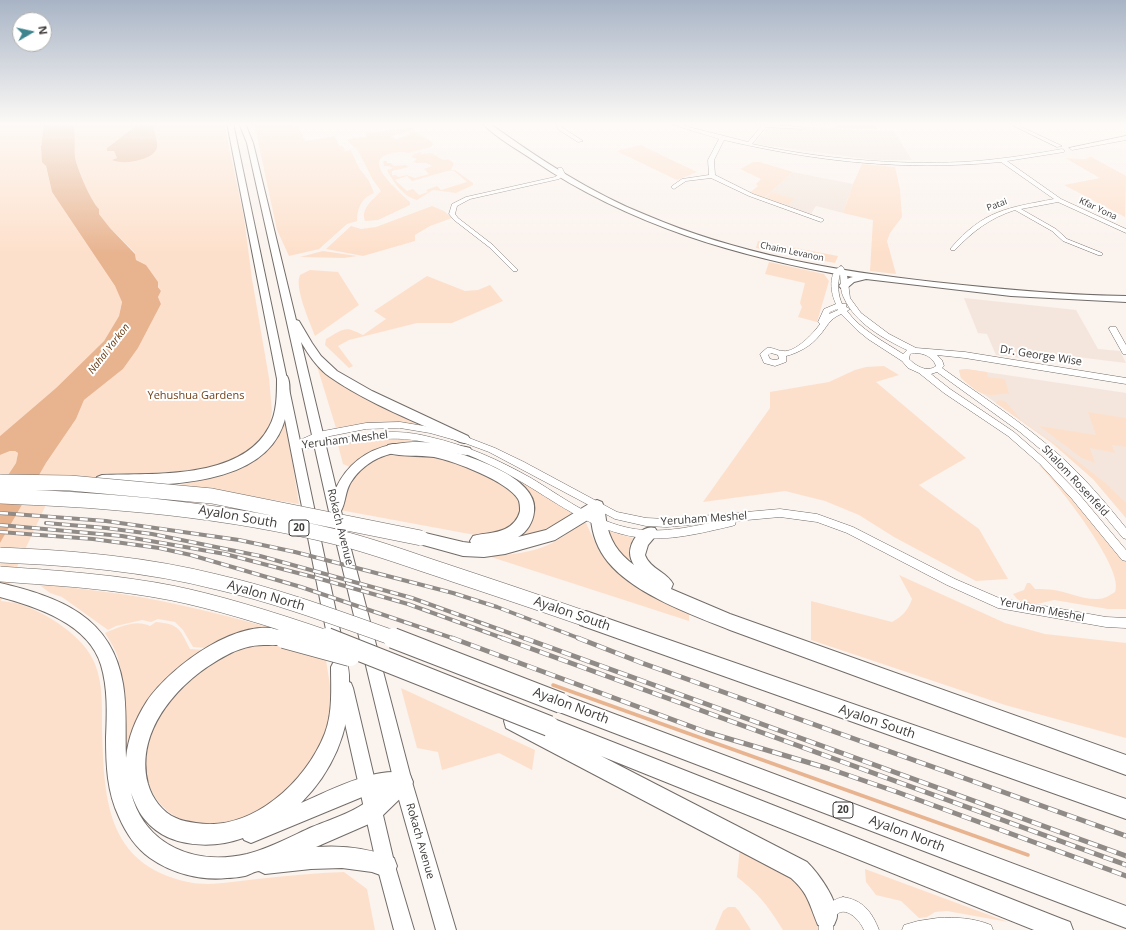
<!DOCTYPE html>
<html>
<head>
<meta charset="utf-8">
<style>
  body { margin:0 }
  #map { position:relative; width:1126px; height:930px; overflow:hidden; background:#fbf3ee; font-family:"Open Sans",sans-serif }
  canvas { display:block }
  .north { position:absolute; left:12px; top:12px; width:40px; height:40px; box-sizing:border-box; background:#fff; border:1px solid #b2b1b0; border-radius:50%; rotate:81deg; font-size:11px; font-weight:700; line-height:16px; text-align:center; color:#3e3b39 }
  .north::after { content:''; display:block; margin:auto; width:14px; height:18px; background:#3f858f; clip-path:polygon(50% 0,100% 100%,50% 72%,0 100%) }
</style>
</head>
<body>
<div id="map">
<canvas width="1126" height="930"></canvas>
<div class="north">N</div>
</div>
<script>
const context = document.querySelector('canvas').getContext('2d');
context.lineJoin = 'round';
function paint(path, color) { context.fillStyle = color; context.fill(path, 'evenodd'); }
function stroke(path, color, width, dash) { context.strokeStyle = color; context.lineWidth = width; context.lineCap = dash ? 'butt' : 'round'; context.setLineDash(dash || []); context.stroke(path); }
function write(font, color, halo, rows, align = 'center') {
  context.font = font + ' "Open Sans",sans-serif'; context.lineWidth = 4; context.setLineDash([]); context.textBaseline = 'middle'; context.strokeStyle = halo; context.fillStyle = color; for (const [text, x, y, turn = 0] of rows) {
    context.save(); context.translate(x, y); context.rotate((+turn || 0) * Math.PI / 180); context.textAlign = isNaN(turn) ? turn : align; if (halo) context.strokeText(text, 0, 0); context.fillText(text, 0, 0); context.restore();
  }
}
const built = new Path2D(`
  M 766,123 L 836,123 L 836,124 L 815,126 L 775,124 L 855,130 L 894,131 L 912,160 L 874,160 L 755,144 L 770,124 Z
  M 793,172 L 853,184 L 843,213 L 816,206 L 811,214 L 763,199 Z
  M 964,298 L 1076,310 L 1098,349 L 1120,351 L 1126,363 L 1028,351 L 1031,359 L 996,355 L 987,334 L 978,333 Z
  M 966,369 L 1126,393 L 1126,518 L 1093,479 L 1052,443 L 961,378 L 959,370 Z`);
const green = new Path2D(`
  M 0,123 L 44,123 L 41,147 L 52,192 L 115,286 L 122,301 L 119,316 L 104,341 L 56,388 L 0,436 Z
  M 73,123 L 224,123 L 244,218 L 252,279 L 269,378 L 272,411 L 270,423 L 266,433 L 258,444 L 248,453 L 213,468 L 100,478 L 59,477 L 1,601 C 7,602 13,602 19,604 C 46,612 85,637 95,664 C 103,684 102,706 102,727 C 104,797 105,864 188,882 C 211,887 234,881 257,879 C 286,876 315,873 344,872 L 367,889 L 375,930 L 0,930 L 0,543 L 46,463 L 76,419 L 84,400 L 123,369 L 138,348 L 161,304 L 158,297 L 161,291 L 146,265 L 136,260 L 135,253 L 110,228 L 99,214 L 99,209 C 91,201 77,169 75,157 C 74,145 76,134 73,123 ZM 149,124 L 154,126 L 157,148 L 123,162 L 113,160 L 117,158 L 114,150 L 107,148 L 139,125 Z
  M 254,123 L 291,123 L 293,126 L 298,125 L 305,141 L 335,136 L 339,146 L 343,146 L 345,151 L 351,150 L 359,168 L 369,181 L 374,193 C 361,198 357,209 357,221 L 347,224 L 319,249 L 289,256 L 277,230 Z
  M 838,123 L 873,123 L 877,129 L 836,128 Z
  M 412,128 L 415,130 L 391,136 L 396,139 L 411,134 L 409,132 L 415,131 L 432,142 L 433,144 L 431,147 L 409,153 L 406,153 L 406,152 C 354,153 390,183 410,202 L 410,205 L 378,220 L 365,221 C 360,208 374,199 381,191 L 373,180 L 358,151 L 347,140 L 352,138 L 366,137 L 366,133 Z
  M 641,145 L 697,172 L 677,180 L 616,151 Z
  M 420,152 L 422,154 L 431,153 L 444,160 L 448,159 L 454,163 L 451,170 L 412,181 L 407,176 L 395,180 L 407,191 L 413,189 L 419,195 L 428,192 L 426,190 L 437,186 L 441,190 L 467,182 L 454,171 L 449,171 L 455,170 L 473,183 L 473,185 L 456,193 L 433,190 L 417,200 C 404,197 393,182 387,170 L 393,168 L 389,166 L 384,166 L 383,161 L 387,161 L 387,163 L 391,163 L 394,166 L 405,165 L 409,167 L 392,171 L 392,175 L 396,175 L 398,177 L 407,175 L 415,178 L 429,174 L 424,169 L 432,166 C 422,160 419,165 413,162 L 417,159 L 411,157 L 414,154 Z
  M 1090,156 L 1126,176 L 1125,217 L 1064,185 L 1100,178 L 1065,158 L 1086,159 Z
  M 753,162 L 760,162 L 793,172 L 763,199 L 749,193 L 758,186 L 756,184 L 761,179 L 740,169 Z
  M 862,164 L 895,167 L 900,189 L 902,217 L 890,233 L 887,241 L 896,274 L 870,271 L 873,220 L 843,213 L 853,184 Z
  M 772,192 L 794,199 L 788,205 L 766,199 Z
  M 432,206 L 444,211 L 452,218 L 430,226 L 415,235 L 415,241 L 363,256 L 326,249 L 351,226 L 361,229 L 376,227 Z
  M 758,241 L 838,256 L 835,263 L 756,248 Z
  M 323,251 L 357,256 L 344,258 L 300,257 Z
  M 769,262 L 824,274 L 829,281 L 817,322 L 798,317 L 802,307 L 800,303 L 805,283 L 765,274 Z
  M 310,270 L 338,272 L 359,305 L 315,336 C 310,322 294,288 300,275 Z
  M 427,276 L 465,291 L 478,290 L 490,285 L 503,301 L 452,323 L 417,323 L 349,340 L 338,346 L 353,366 L 349,368 L 325,345 L 326,339 C 344,329 344,325 363,335 L 386,319 L 374,311 Z
  M 321,365 L 428,427 C 395,420 369,422 336,428 L 317,366 Z
  M 884,366 L 899,375 L 876,382 L 966,458 L 919,485 L 979,529 L 1008,579 L 976,581 L 894,537 L 859,515 L 825,501 L 785,491 L 703,502 L 770,408 L 770,392 L 829,382 L 855,370 L 866,367 Z
  M 966,369 L 987,372 L 988,377 L 1005,379 L 1009,394 C 1002,393 998,395 991,395 C 980,396 969,385 961,378 L 959,370 Z
  M 1001,400 L 1006,402 L 1021,420 L 1058,446 L 1103,481 L 1126,503 L 1126,518 L 1093,479 L 1052,443 L 996,403 L 997,401 Z
  M 284,410 L 299,504 L 180,485 L 217,476 L 235,470 Z
  M 1088,412 L 1126,418 L 1126,447 L 1112,445 L 1115,453 L 1090,448 L 1095,463 L 1082,458 L 1039,426 L 1096,435 Z
  M 388,438 L 411,439 L 410,443 L 352,468 L 343,464 L 338,445 L 359,441 Z
  M 10,451 L 15,451 L 18,453 L 16,463 L 0,487 L 0,455 Z
  M 397,453 C 410,454 424,455 437,457 C 454,460 513,484 520,500 C 523,506 519,515 516,520 C 508,533 489,535 475,535 L 340,510 C 343,502 345,493 349,485 C 357,467 378,456 397,453 Z
  M 1042,464 L 1085,508 L 1126,559 L 1126,609 L 1108,609 L 1054,600 L 1037,604 L 1026,603 L 1017,599 L 1013,594 L 1024,590 L 1027,583 L 1030,583 L 1035,589 C 1041,589 1048,589 1054,590 C 1068,592 1084,600 1098,599 C 1105,599 1110,595 1115,592 C 1126,570 1056,482 1039,465 Z
  M 513,475 L 573,514 C 552,527 535,535 510,542 L 531,519 L 510,479 Z
  M 579,523 L 586,523 L 599,551 L 614,567 L 689,613 L 689,621 L 488,556 C 526,554 552,550 579,523 Z
  M 605,530 L 633,538 L 629,547 L 630,563 L 618,552 Z
  M 899,575 L 1005,623 L 1045,634 L 1126,643 L 1126,738 L 1005,705 L 811,640 L 811,601 L 892,622 C 903,616 908,610 912,599 Z
  M 37,583 C 65,587 93,590 121,594 C 175,602 227,616 279,630 L 207,648 L 193,647 L 183,630 L 175,622 L 158,619 L 151,622 L 142,620 L 116,626 L 108,630 L 62,597 L 50,593 Z
  M 156,622 C 179,624 180,629 190,649 L 205,650 L 130,747 L 124,746 C 124,717 126,686 118,658 C 116,650 110,641 105,633 C 119,627 136,619 150,626 Z
  M 259,644 L 276,645 L 326,660 C 329,681 335,705 328,726 C 322,748 312,760 298,777 C 294,782 291,788 287,792 C 253,822 183,844 154,795 C 144,779 143,758 148,740 C 150,731 156,721 161,712 C 166,701 175,694 184,686 C 192,678 200,670 209,663 C 221,653 244,647 259,644 Z
  M 401,688 L 535,750 L 532,770 L 499,753 L 442,770 L 438,752 L 417,748 Z
  M 740,846 L 806,883 L 818,922 L 818,930 L 783,930 C 768,906 760,895 737,877 Z
  M 865,869 L 1008,922 L 947,911 L 935,912 L 927,917 L 919,918 L 901,901 L 876,895 L 866,882 Z
  M 728,907 L 735,907 L 739,911 L 751,930 L 715,930 L 723,911 Z`);
const water = new Path2D(`
  M 44,123 L 73,123 C 76,134 74,145 75,157 C 77,169 91,201 99,209 L 99,214 L 110,228 L 135,254 L 136,260 L 146,265 L 158,282 L 158,287 L 161,291 L 158,297 L 161,304 L 138,348 L 123,369 L 84,400 L 76,419 L 46,463 L 0,543 L 0,487 L 16,463 L 18,453 L 15,451 L 10,451 L 0,455 L 0,436 L 56,388 L 104,341 L 119,316 L 122,302 L 115,286 L 52,192 L 46,166 L 42,162 L 41,147 Z
  M 149,124 L 154,126 L 154,128 C 155,135 159,145 156,150 C 150,161 122,165 112,160 L 117,158 L 114,151 L 107,151 L 107,148 L 136,126 Z`);
const stream = new Path2D(`
  M 553,685 L 1028,855`);
const minor = new Path2D(`
  M 555,123 L 559,123 L 563,128 L 583,141 L 578,142 L 559,130 Z
  M 667,123 L 673,123 L 748,142 L 763,124 L 801,127 L 803,128 L 803,129 L 766,127 L 752,144 C 821,159 893,165 963,162 C 996,160 1029,155 1062,149 L 1065,151 L 1064,152 L 1007,161 L 1061,199 L 1126,229 L 1126,233 L 1058,202 L 1021,209 L 1056,229 L 1067,239 L 1102,253 L 1102,255 L 1098,255 L 1063,241 L 1052,231 L 1015,210 C 990,218 973,231 955,250 L 951,250 L 951,248 C 984,210 1007,208 1054,199 L 1001,162 C 904,171 818,162 724,140 L 714,160 L 715,175 L 753,194 L 823,219 L 824,220 L 821,222 L 749,196 L 711,178 L 686,181 L 674,189 L 672,188 L 672,186 L 682,179 L 709,175 L 708,160 L 719,139 Z
  M 1008,123 L 1013,123 L 1062,146 L 1057,147 Z
  M 1126,136 L 1126,140 L 1072,150 L 1069,148 Z
  M 558,168 L 562,168 L 565,174 L 559,179 L 470,199 L 457,206 L 455,214 L 458,218 L 493,245 L 517,269 L 517,271 L 513,271 L 489,247 L 454,220 L 449,214 L 452,204 L 466,197 L 555,177 L 559,174 Z
  M 841,266 L 843,267 L 847,275 L 850,298 L 861,313 L 889,334 L 916,348 L 965,352 L 1126,378 L 1126,384 L 965,358 L 937,355 L 942,360 L 944,366 L 942,368 C 981,396 1022,422 1058,454 C 1083,476 1105,502 1126,528 L 1126,539 L 1123,538 L 1082,489 L 1052,459 L 1020,432 L 937,372 L 931,374 L 950,389 L 1014,432 L 1046,460 L 1078,493 L 1126,550 L 1126,561 L 1122,560 L 1072,499 L 1040,464 L 1008,436 L 944,393 L 919,373 L 908,368 L 902,361 L 868,339 L 857,330 L 841,314 C 828,320 828,326 819,336 C 811,346 798,353 786,356 L 786,362 L 775,366 L 764,363 L 760,354 L 767,348 C 773,347 777,351 783,351 C 795,353 814,333 820,324 L 818,322 L 824,309 L 836,304 C 831,294 827,272 841,266 ZM 840,274 C 841,282 840,291 844,298 C 855,323 884,339 907,350 L 903,354 C 883,341 861,330 847,311 L 850,309 L 846,307 L 846,304 L 842,304 C 838,295 837,284 840,274 ZM 837,309 L 838,310 L 829,314 L 830,312 ZM 771,353 L 778,355 L 779,359 L 775,360 L 770,359 L 768,355 ZM 915,353 C 924,353 933,357 936,366 C 927,373 916,366 909,359 L 910,354 Z
  M 1110,327 L 1116,327 L 1117,329 L 1126,345 L 1126,354 L 1123,354 L 1109,329 Z
  M 400,422 L 430,427 L 464,436 L 495,448 L 524,462 L 617,512 L 646,518 L 667,519 L 780,509 L 817,514 L 853,527 L 955,579 L 999,598 L 1106,617 L 1126,618 L 1126,628 L 1106,627 L 998,608 L 947,585 L 847,533 L 817,522 L 780,517 L 736,521 L 735,525 L 732,526 C 701,533 668,542 636,537 C 595,531 560,505 525,484 C 499,468 472,455 443,446 C 396,433 372,440 326,446 C 318,447 296,451 292,445 L 293,443 L 318,432 L 366,423 ZM 400,428 L 430,433 L 462,442 L 489,452 L 615,519 L 646,526 L 667,527 L 709,523 C 682,529 653,534 625,527 C 591,519 561,496 531,478 C 499,460 466,445 430,437 C 385,425 357,438 313,441 L 320,438 L 366,429 Z
  M 843,897 C 863,900 872,912 879,930 L 864,930 C 856,912 833,900 833,930 L 819,930 C 819,913 826,901 843,897 Z
  M 938,918 C 956,917 974,918 991,925 L 993,930 L 902,930 L 904,925 L 918,921 Z`);
const major = new Path2D(`
  M 227,123 L 233,123 L 343,645 L 341,650 L 336,652 L 331,650 L 329,645 Z
  M 239,123 L 245,123 L 253,143 L 296,320 L 299,321 L 312,343 L 321,356 L 337,371 L 372,391 L 468,436 L 470,439 L 468,442 L 464,443 L 460,442 C 419,423 367,403 330,377 C 318,369 308,354 301,342 L 336,488 C 361,436 417,438 466,447 L 470,448 L 472,451 L 470,454 L 466,455 C 427,448 376,443 351,482 C 345,491 346,502 341,511 L 412,782 L 456,930 L 436,930 L 394,782 L 330,516 L 247,143 Z
  M 482,123 L 489,123 C 538,158 589,192 646,215 C 737,254 835,271 934,282 C 998,289 1062,295 1126,296 L 1126,302 L 1011,296 L 866,279 L 854,282 L 847,288 L 841,288 L 839,286 C 843,281 847,278 853,277 C 739,257 630,226 533,160 C 517,149 495,137 482,123 Z
  M 345,680 L 351,683 L 353,688 L 395,866 L 414,930 L 394,930 L 377,866 L 337,688 L 339,683 Z`);
const highway = new Path2D(`
  M 283,375 L 287,376 C 292,384 288,406 286,415 C 270,490 161,484 102,487 L 97,485 L 95,481 L 97,477 L 102,475 C 154,473 241,480 269,427 C 277,413 277,394 277,379 L 279,376 Z
  M 393,444 C 408,444 424,444 439,448 C 465,454 540,477 534,512 C 533,522 527,532 518,537 L 546,530 L 592,502 L 597,500 L 602,502 C 605,508 605,514 606,520 C 609,540 618,553 634,565 C 632,562 630,557 630,553 C 630,541 642,524 655,528 L 658,533 L 648,545 L 645,555 C 650,569 667,572 673,584 L 671,589 L 730,614 L 1126,755 L 1126,775 L 730,630 C 692,615 634,594 608,562 C 598,550 592,534 591,518 L 555,540 L 505,554 L 484,557 L 463,556 L 416,543 L 413,538 L 416,533 L 421,532 L 463,542 L 471,543 L 470,541 L 473,536 C 483,533 495,534 505,529 C 513,525 518,519 520,511 C 520,507 520,502 518,499 C 507,481 454,461 434,457 C 419,455 402,457 388,453 L 386,449 L 388,445 Z
  M 0,583 C 59,597 112,616 123,684 C 127,708 125,733 126,758 C 128,737 136,718 147,701 C 171,666 241,614 285,631 L 288,637 L 285,643 C 278,646 272,645 264,645 C 252,645 238,649 227,655 C 181,679 134,729 148,784 C 152,798 162,812 176,818 C 182,821 189,822 196,823 C 252,832 306,782 325,733 C 333,712 331,688 331,667 L 334,661 L 340,658 L 346,661 C 350,670 349,679 349,688 C 350,732 332,772 301,803 C 329,791 381,763 410,775 L 413,782 L 410,789 L 378,820 L 316,847 C 343,845 368,848 394,858 L 397,866 L 394,874 L 386,877 L 372,872 L 342,868 L 311,869 L 265,874 C 263,873 261,872 259,871 C 255,871 249,875 245,876 C 239,877 233,878 227,878 C 201,881 171,873 150,858 C 135,847 126,833 119,817 C 107,792 106,765 106,737 C 107,714 108,688 101,665 C 89,624 37,607 0,597 ZM 131,793 C 135,803 139,814 147,822 C 170,848 213,849 243,838 L 244,840 L 251,843 L 367,795 L 376,794 C 359,811 334,818 312,827 C 290,837 270,848 247,854 C 195,866 145,846 131,793 Z
  M 586,611 L 1126,799 L 1126,819 L 580,625 L 578,619 L 580,613 Z
  M 561,694 L 1126,906 L 1126,928 L 554,710 L 552,703 L 554,696 Z
  M 513,712 L 540,725 L 542,719 L 549,717 L 1062,919 L 1070,922 L 1073,930 L 1034,930 L 601,756 L 807,862 C 819,874 837,899 837,916 C 837,919 835,922 834,925 L 826,928 L 818,925 C 809,904 809,894 791,878 L 506,728 L 504,721 L 506,714 Z`);
const railFar1 = new Path2D(`
  M 0,513 L 106,521 L 239,540 L 295,552 L 453,593 L 497,607 L 581,639
  M 46,523 L 106,528 L 152,534 L 260,556 L 412,598 L 526,639
  M 0,525 L 122,536 L 225,554 L 317,578 L 408,604 L 505,639
  M 0,532 L 93,539 L 159,548 L 191,555 L 301,587 L 455,639`);
const rail = new Path2D(`
  M 452,638 L 706,732 L 827,768 L 897,792 L 1126,876
  M 502,638 L 1126,865
  M 524,638 L 1126,856
  M 578,638 L 642,663 L 1126,836`);
const highwayBridgeFar1 = new Path2D(`
  M 0,482 L 70,483 L 212,496 L 421,538
  M 0,496 C 113,500 226,510 336,537 C 365,544 394,554 423,564 C 477,582 532,600 586,619
  M 0,555 C 73,558 146,564 217,582 C 278,596 337,618 396,639
  M 0,574 C 58,578 116,582 172,593 C 226,604 278,621 330,639
  M 279,637 L 288,639`);
const highwayBridge = new Path2D(`
  M 284,638 L 350,656
  M 327,638 L 549,726
  M 393,638 L 561,703`);
const farStreetnames = [
  ["Patai",997,205,-20],
  ["Kfar Yona",1098,209,25],
  ["Chaim Levanon",792,252,12]
];
const farWaternames = [
  ["Nahal Yarkon",109,349,-52]
];
const shields = [
  [299,528,20],
  [843,810,20]
];
const shieldNames = [
  ["20",299,528],
  ["20",843,810]
];
const streetNames = [
  ["Dr. George Wise",1041,356,9],
  ["Yeruham Meshel",345,440,-7],
  ["Shalom Rosenfeld",1075,481,47],
  ["Yeruham Meshel",704,519,-4],
  ["Rokach Avenue",340,527,76],
  ["Yeruham Meshel",1042,610,11],
  ["Rokach Avenue",420,841,74]
];
const parkNames = [
  ["Yehushua Gardens",196,396]
];
const nearStreetnames = [
  ["Ayalon South",238,517,10],
  ["Ayalon North",266,596,16],
  ["Ayalon South",572,614,19],
  ["Ayalon North",571,706,21],
  ["Ayalon South",877,722,19],
  ["Ayalon North",907,834,21]
];
paint(built, '#f4e6dd');
paint(green, '#fde0cb');
paint(water, '#e8b490');
stroke(stream, '#e8b490', 3.5);
stroke(minor, '#726c68', 1);
stroke(major, '#726c68', 2);
stroke(highway, '#726c68', 2);
paint(minor, '#fff');
paint(major, '#fff');
paint(highway, '#fff');
stroke(railFar1, '#908b87', 4);
stroke(rail, '#908b87', 5);
stroke(railFar1, '#fff', 2.5, [8]);
stroke(rail, '#fff', 3.5, [10]);
stroke(highwayBridgeFar1, '#726c68', 16, []);
stroke(highwayBridge, '#726c68', 22, []);
stroke(highwayBridgeFar1, '#fff', 15);
stroke(highwayBridge, '#fff', 20);
const sky = context.createLinearGradient(0, 0, 0, 253);
sky.addColorStop(0, '#a8b4c5');
sky.addColorStop(0.49, '#fdfaf7');
sky.addColorStop(1, '#fdfaf700');
context.fillStyle = sky;
context.fillRect(0, 0, 1126, 253);
write('9px', '#3e3b39', '#fff', farStreetnames);
write('italic 10px', '#643409', '#fff', farWaternames);
for (const [x, y, w] of shields) { const box = new Path2D(); box.roundRect(x - w / 2, y - 8, w, 16, 3); context.fillStyle = '#fff'; context.fill(box); stroke(box, '#3e3b39', 1); }
write('bold 10px', '#3e3b39', null, shieldNames);
write('11px', '#3e3b39', '#fff', streetNames);
write('11px', '#703f17', '#fff', parkNames);
write('13px', '#3e3b39', '#fff', nearStreetnames);
</script>
</body>
</html>
